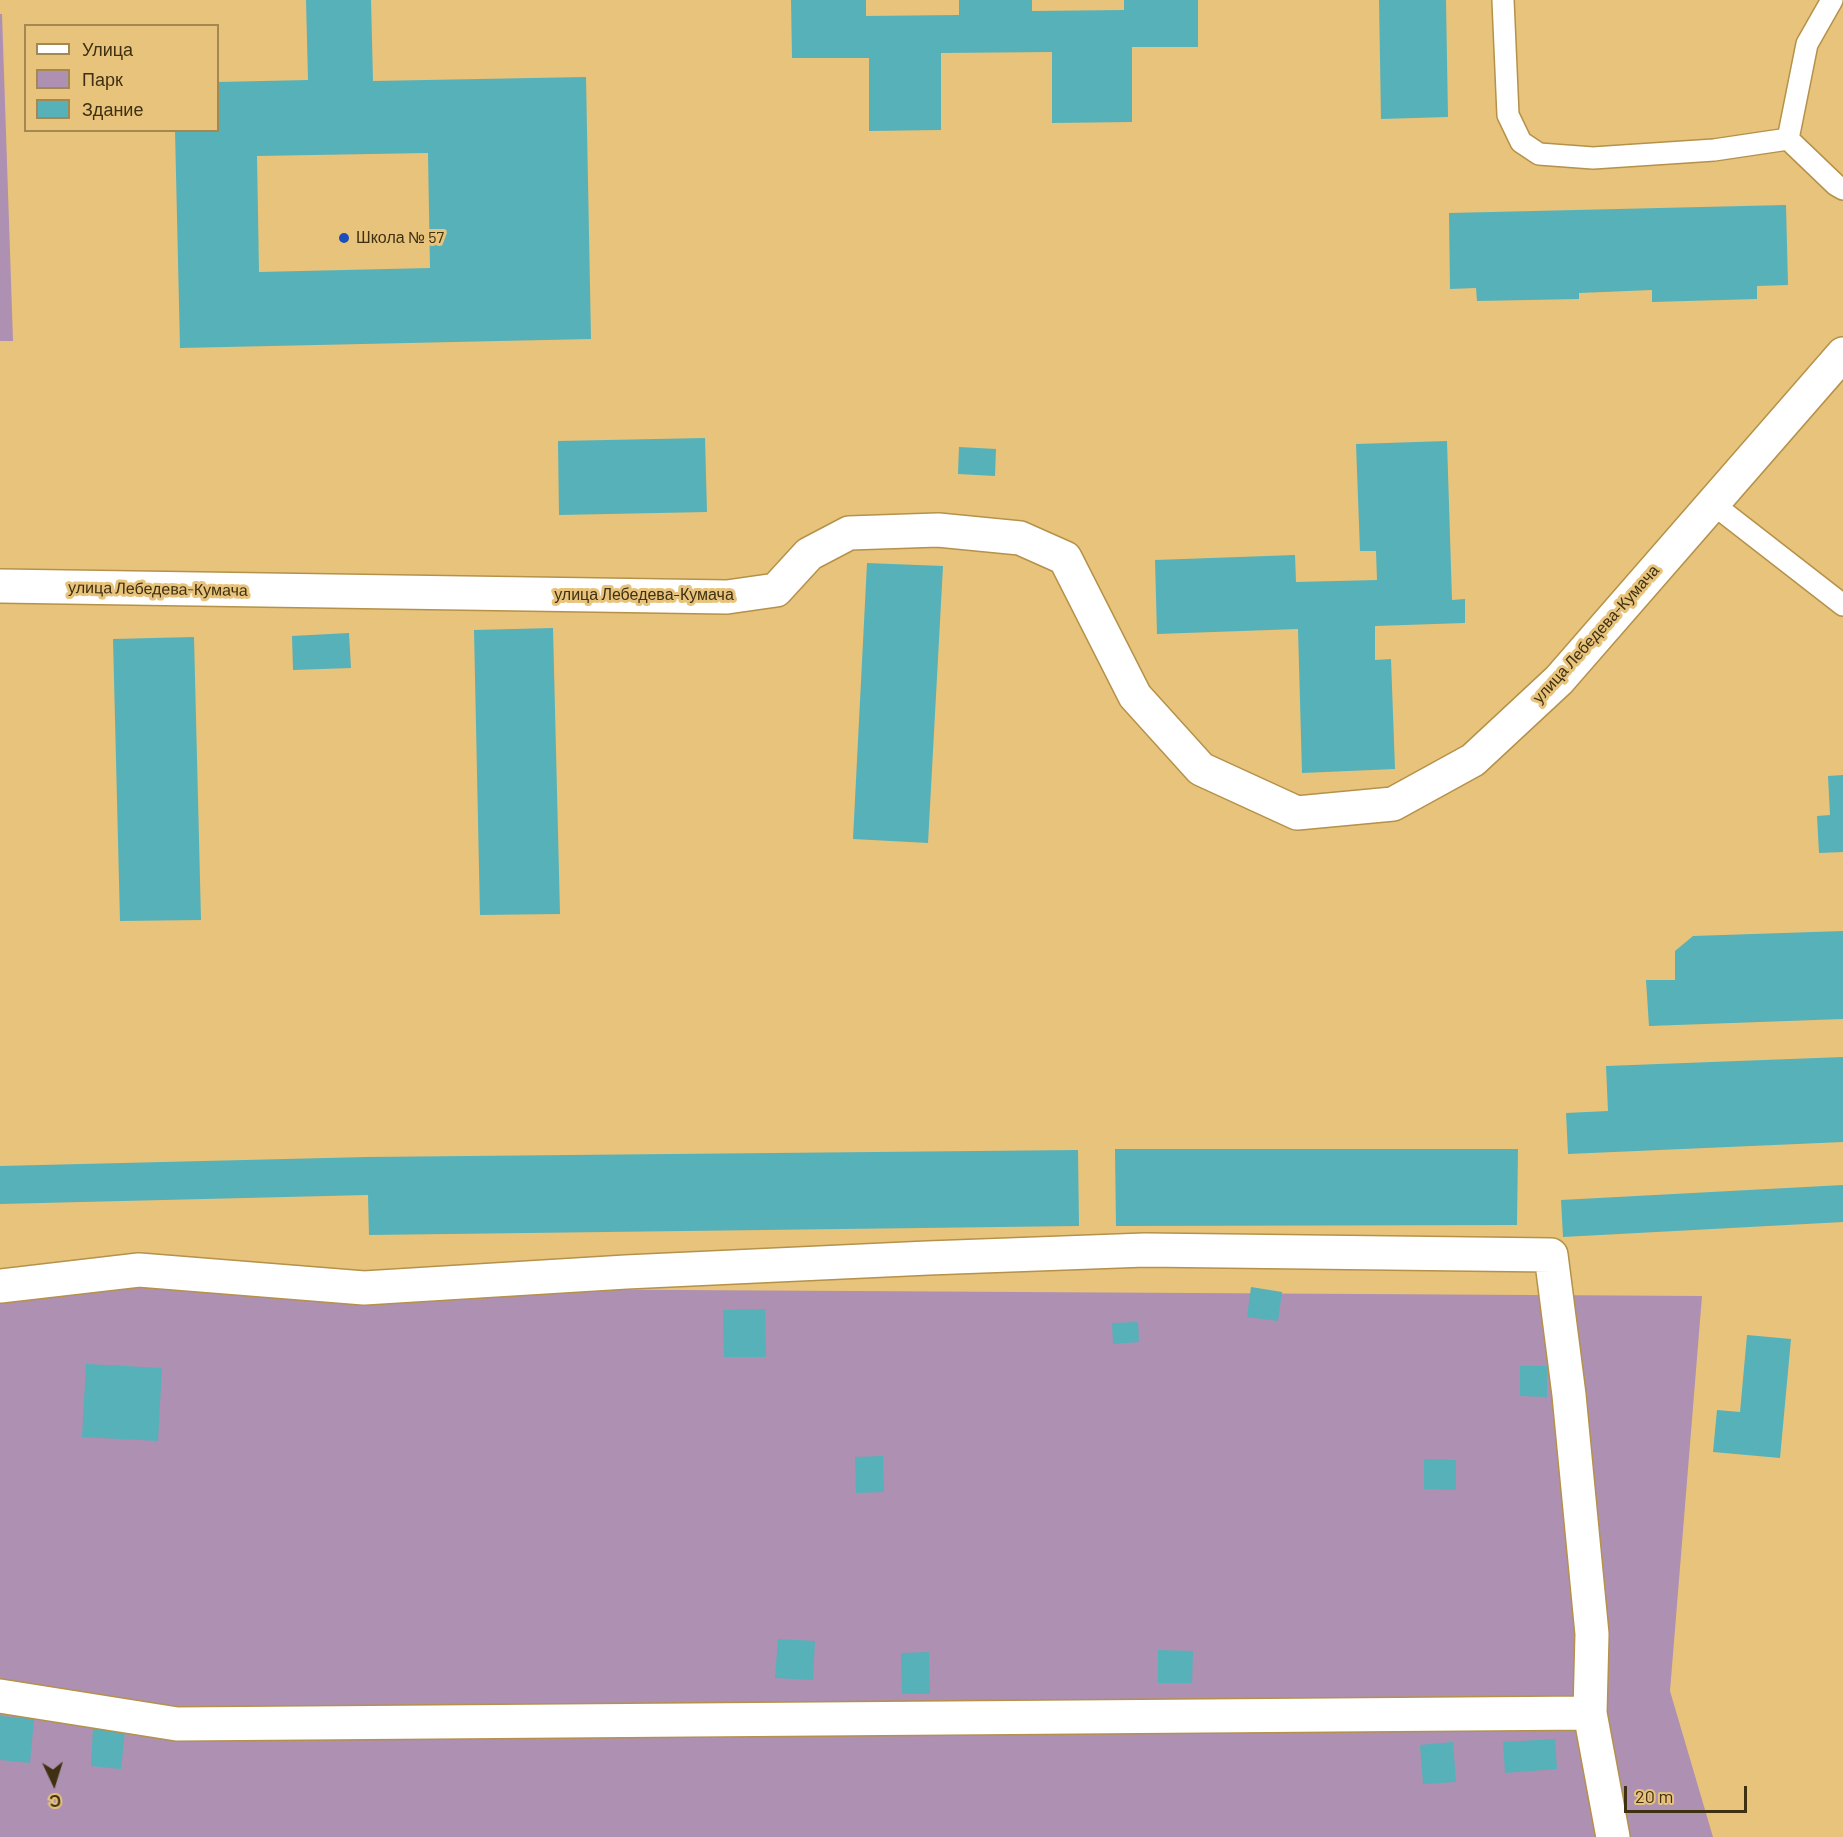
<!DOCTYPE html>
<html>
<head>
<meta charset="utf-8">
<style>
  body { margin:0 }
  #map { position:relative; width:1843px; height:1837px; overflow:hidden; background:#e8c37b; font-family:Barlow,sans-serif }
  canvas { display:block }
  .legend { position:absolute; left:24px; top:24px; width:195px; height:108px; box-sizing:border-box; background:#e8c37b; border:2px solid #a48851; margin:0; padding:8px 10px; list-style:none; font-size:18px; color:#3f3012 }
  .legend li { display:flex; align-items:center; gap:12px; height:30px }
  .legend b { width:30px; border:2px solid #a48851 }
  .north { position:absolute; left:24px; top:1753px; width:60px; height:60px; -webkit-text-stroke:4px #e8c37b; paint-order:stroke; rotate:176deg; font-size:16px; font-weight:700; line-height:24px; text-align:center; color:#3f3012 }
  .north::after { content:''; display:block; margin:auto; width:21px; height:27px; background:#3f3012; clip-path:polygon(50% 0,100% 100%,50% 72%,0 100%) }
  .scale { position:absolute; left:1624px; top:1786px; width:123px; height:27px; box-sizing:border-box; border:3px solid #3f3012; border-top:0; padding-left:8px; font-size:18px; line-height:21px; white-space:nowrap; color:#3f3012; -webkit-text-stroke:4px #e8c37b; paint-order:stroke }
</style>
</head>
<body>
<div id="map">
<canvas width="1843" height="1837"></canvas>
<ul class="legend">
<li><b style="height:8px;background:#fff"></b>Улица</li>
<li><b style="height:16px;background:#ae90b2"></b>Парк</li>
<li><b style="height:16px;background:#57b1b9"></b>Здание</li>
</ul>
<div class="north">С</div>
<div class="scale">20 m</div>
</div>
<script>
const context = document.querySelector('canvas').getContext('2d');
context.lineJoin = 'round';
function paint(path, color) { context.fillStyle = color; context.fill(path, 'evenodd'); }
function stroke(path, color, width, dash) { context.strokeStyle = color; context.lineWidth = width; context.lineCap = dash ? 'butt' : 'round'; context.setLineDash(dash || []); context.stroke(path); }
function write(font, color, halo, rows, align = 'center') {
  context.font = font + ' Barlow,sans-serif'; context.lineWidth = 6; context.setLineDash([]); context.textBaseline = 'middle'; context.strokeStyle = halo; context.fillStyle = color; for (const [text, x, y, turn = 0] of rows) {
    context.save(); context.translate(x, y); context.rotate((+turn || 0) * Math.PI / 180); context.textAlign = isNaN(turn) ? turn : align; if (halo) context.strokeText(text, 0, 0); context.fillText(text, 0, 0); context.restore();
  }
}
const green = new Path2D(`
  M 0,14 L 2,14 L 13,341 L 0,341 Z
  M 0,1286 L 1702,1296 L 1670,1691 L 1713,1837 L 0,1837 Z`);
const building = new Path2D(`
  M 306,0 L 371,0 L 373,81 L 586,77 L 591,339 L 180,348 L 175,130 L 218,130 L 218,82 L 308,80 ZM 428,153 L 430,268 L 259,272 L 257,156 Z
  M 791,0 L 866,0 L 866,16 L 959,15 L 959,0 L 1032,0 L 1032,11 L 1124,10 L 1124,0 L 1198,0 L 1198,47 L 1132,47 L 1132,122 L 1052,123 L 1052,52 L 941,53 L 941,130 L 869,131 L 869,58 L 792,58 Z
  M 1379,0 L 1446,0 L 1448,117 L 1381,119 Z
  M 1786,205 L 1788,285 L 1757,286 L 1757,299 L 1652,302 L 1652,290 L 1579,293 L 1579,299 L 1477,301 L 1476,288 L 1450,289 L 1449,213 Z
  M 705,438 L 707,512 L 559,515 L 558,441 Z
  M 1447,441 L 1452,600 L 1465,599 L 1465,623 L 1375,626 L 1375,660 L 1391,659 L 1395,769 L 1302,773 L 1298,629 L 1157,634 L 1155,560 L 1295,555 L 1296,582 L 1377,580 L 1376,551 L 1360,551 L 1356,444 Z
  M 959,447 L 996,449 L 995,476 L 958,474 Z
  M 867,563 L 943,566 L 928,843 L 853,839 Z
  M 553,628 L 560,914 L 480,915 L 474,630 Z
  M 349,633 L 351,668 L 293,670 L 292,636 Z
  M 194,637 L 201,920 L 120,921 L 113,639 Z
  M 1843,775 L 1843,852 L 1819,853 L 1817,816 L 1830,815 L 1828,776 Z
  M 1843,931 L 1843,1019 L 1649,1026 L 1646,980 L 1675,980 L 1675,951 L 1693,936 Z
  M 1843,1057 L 1843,1142 L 1568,1154 L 1566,1113 L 1608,1111 L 1606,1066 Z
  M 1115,1149 L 1518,1149 L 1517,1225 L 1116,1226 Z
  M 1078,1150 L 1079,1226 L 369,1235 L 368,1195 L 0,1204 L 0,1166 L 367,1157 Z
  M 1843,1185 L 1843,1222 L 1563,1237 L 1561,1200 Z
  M 1251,1287 L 1282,1292 L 1278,1321 L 1247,1317 Z
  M 765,1309 L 766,1357 L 724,1357 L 723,1310 Z
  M 1138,1322 L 1139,1342 L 1113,1344 L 1112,1323 Z
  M 1747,1335 L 1791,1339 L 1780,1458 L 1713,1452 L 1717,1410 L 1740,1412 Z
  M 86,1364 L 162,1368 L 158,1441 L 82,1437 Z
  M 1520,1366 L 1547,1366 L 1547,1397 L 1520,1396 Z
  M 883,1456 L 884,1492 L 856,1493 L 855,1457 Z
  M 1424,1459 L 1456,1460 L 1456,1490 L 1424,1489 Z
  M 778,1639 L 815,1641 L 813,1680 L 775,1678 Z
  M 1158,1650 L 1193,1651 L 1192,1683 L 1158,1683 Z
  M 929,1652 L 930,1694 L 902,1694 L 901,1653 Z
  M 0,1716 L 34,1719 L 30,1763 L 0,1760 Z
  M 93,1728 L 125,1731 L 121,1769 L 91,1766 Z
  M 1555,1739 L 1557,1769 L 1505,1773 L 1503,1742 Z
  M 1453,1742 L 1456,1782 L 1423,1784 L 1420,1745 Z`);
const lane = new Path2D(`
  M 1503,0 L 1508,115 L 1521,142 L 1539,154 L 1593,158 L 1714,150 L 1788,139
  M 1788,139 L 1807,44 L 1832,0
  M 1788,139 L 1836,185 L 1843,189
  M 1713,504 L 1843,605`);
const street = new Path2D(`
  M 0,586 L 727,597 L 776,590 L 809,554 L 849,533 L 938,530 L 1020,538 L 1065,558 L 1135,696 L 1201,769 L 1297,813 L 1393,804 L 1473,760 L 1559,680 L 1843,354
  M 0,1286 L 139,1270 L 364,1288 L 626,1272 L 928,1258 L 1145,1250 L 1551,1255 L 1569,1395 L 1592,1634 L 1590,1713
  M 0,1696 L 177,1724 L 1590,1713 L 1613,1837`);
const markers = [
  [344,238,6,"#1c4ebb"]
];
const poiNames = [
  ["Школа № 57",356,238]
];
const streetNames = [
  ["улица Лебедева-Кумача",158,589,1],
  ["улица Лебедева-Кумача",644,595],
  ["улица Лебедева-Кумача",1596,634,-48]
];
paint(green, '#ae90b2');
paint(building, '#57b1b9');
stroke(lane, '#b5914a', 24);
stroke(street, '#b5914a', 36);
stroke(lane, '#fff', 21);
stroke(street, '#fff', 33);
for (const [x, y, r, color] of markers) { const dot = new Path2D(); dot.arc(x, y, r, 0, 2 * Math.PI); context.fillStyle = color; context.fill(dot); stroke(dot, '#e8c37b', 2); }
write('16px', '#3f3012', '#e8c37b', poiNames, 'left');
write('16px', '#3f3012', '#e8c37b', streetNames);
</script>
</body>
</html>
